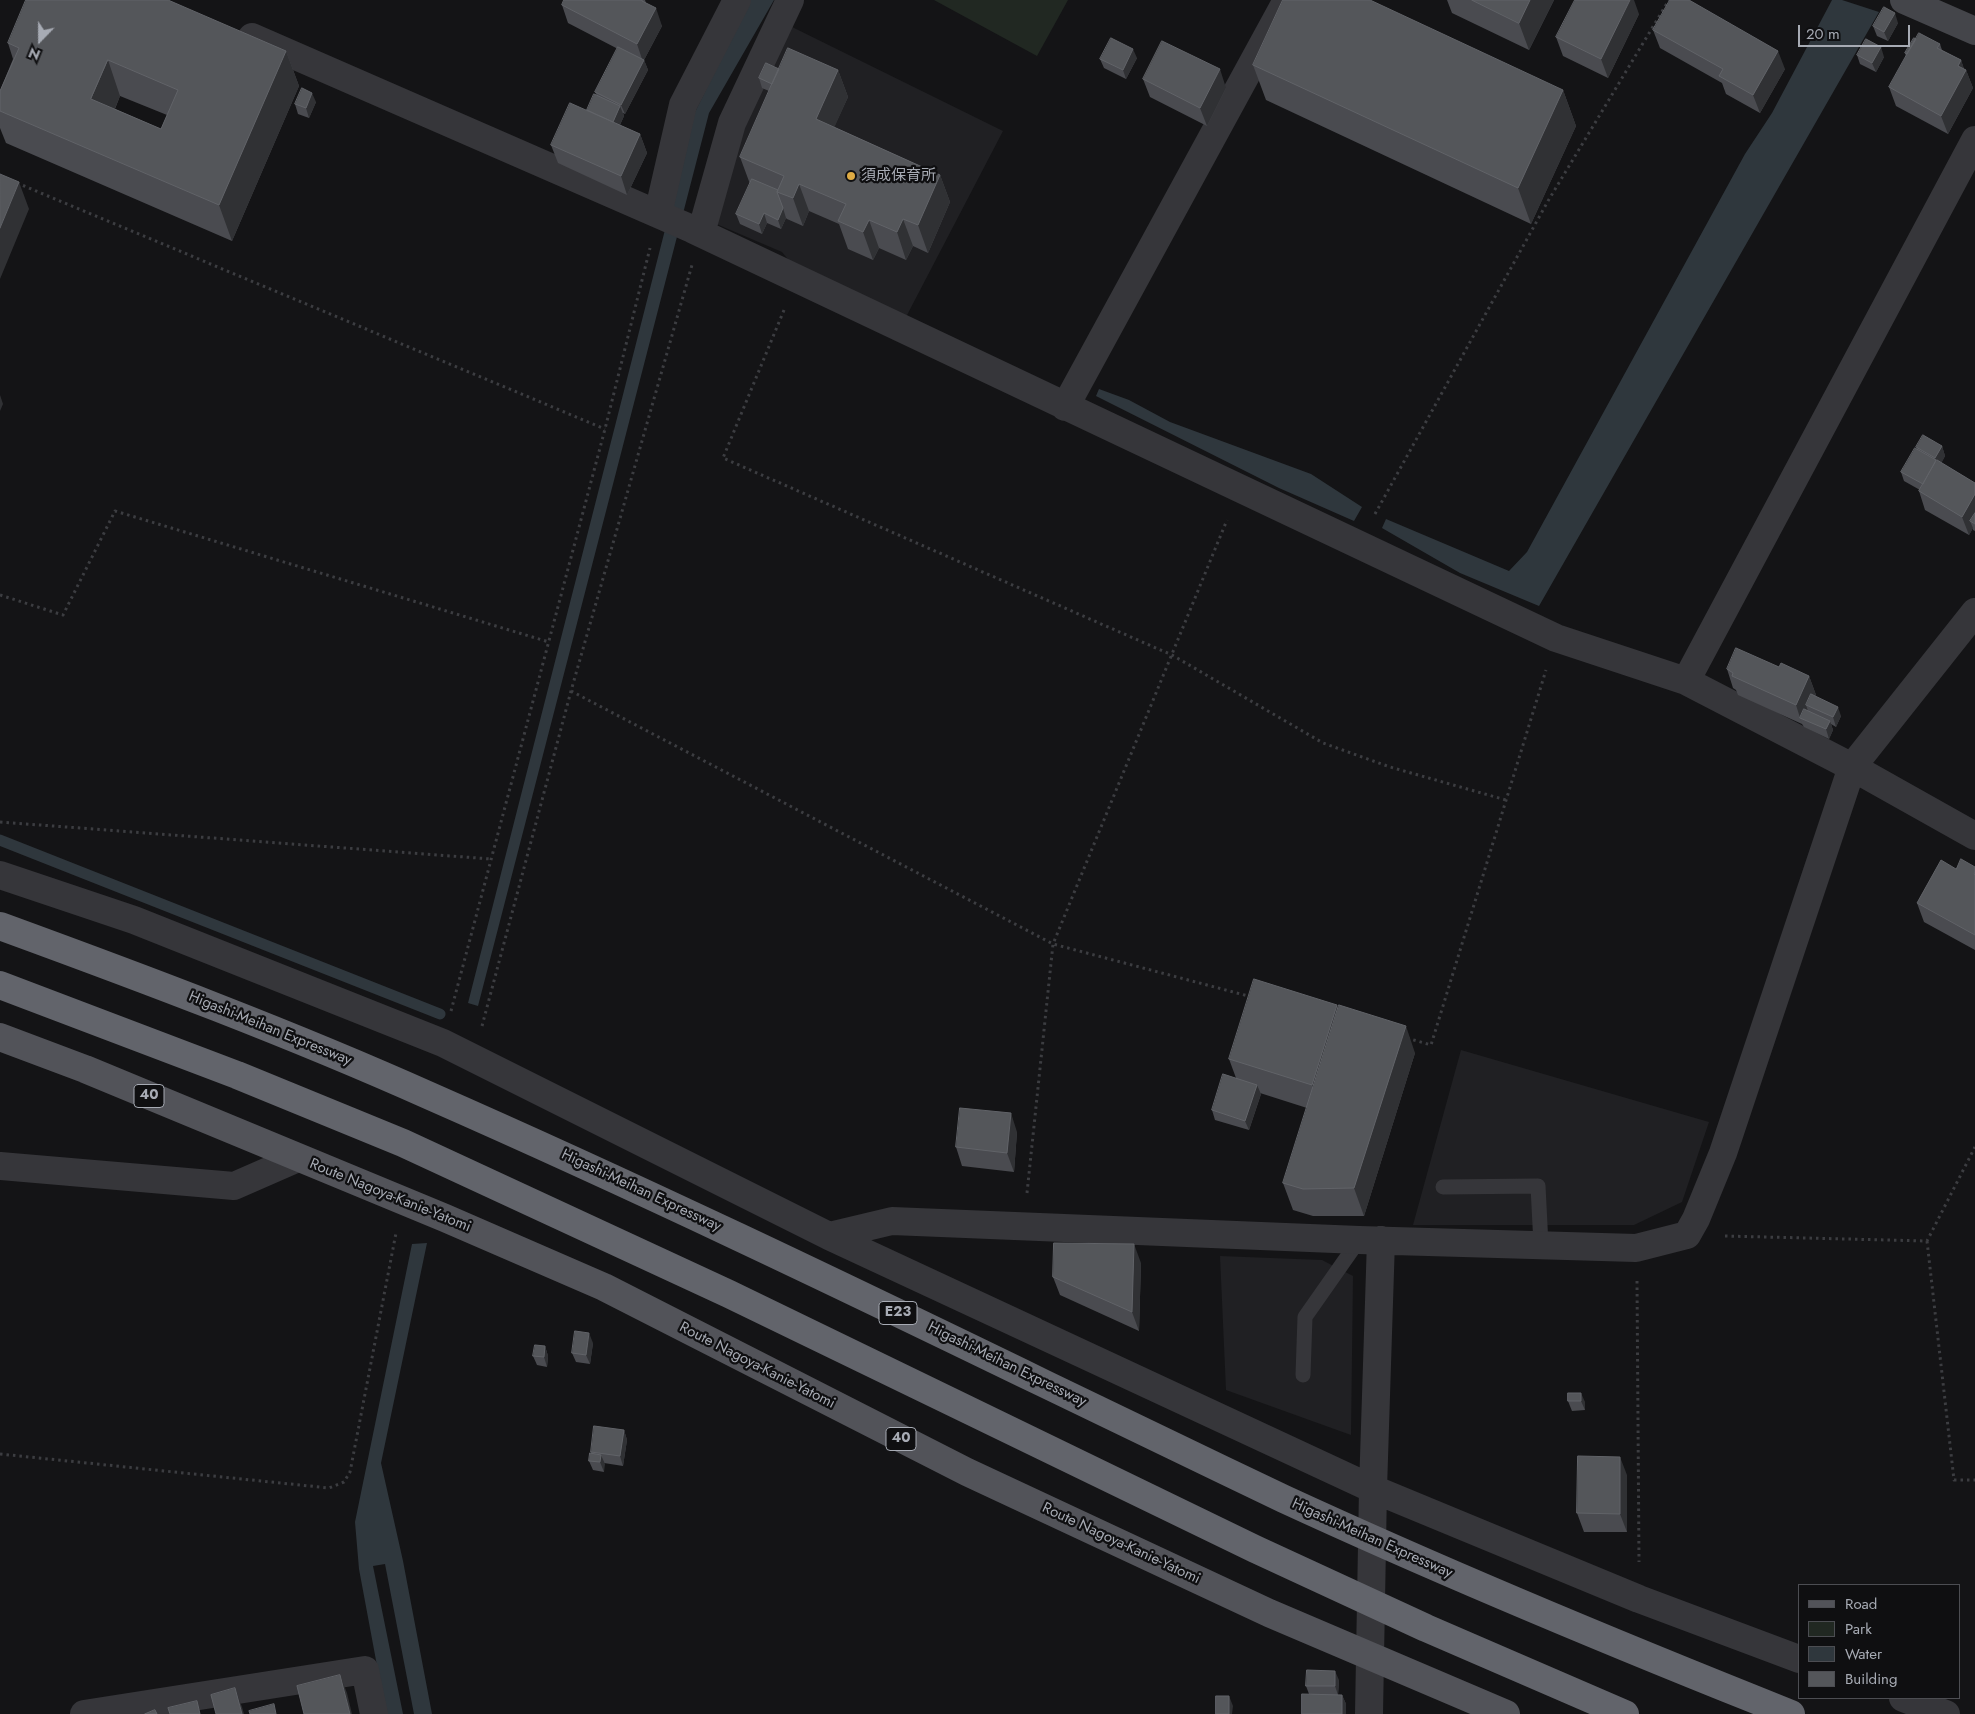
<!DOCTYPE html>
<html>
<head>
<meta charset="utf-8">
<style>
  body { margin:0 }
  #map { position:relative; width:1975px; height:1714px; overflow:hidden; background:#141416; font-family:Jost,sans-serif }
  canvas { display:block }
  .legend { position:absolute; left:1798px; top:1584px; width:162px; height:115px; box-sizing:border-box; background:#0f0f11; border:1px solid #4c4d52; margin:0; padding:6px 9px; list-style:none; font-size:15px; color:#a7abb4 }
  .legend li { display:flex; align-items:center; gap:10px; height:25px }
  .legend b { width:25px; border:1px solid #4c4d52 }
  .north { position:absolute; left:15px; top:15px; width:50px; height:50px; -webkit-text-stroke:4px #0f0f11; paint-order:stroke; rotate:202deg; font-size:14px; font-weight:700; line-height:20px; text-align:center; color:#a7abb4 }
  .north::after { content:''; display:block; margin:auto; width:18px; height:22px; background:#a7abb4; clip-path:polygon(50% 0,100% 100%,50% 72%,0 100%) }
  .scale { position:absolute; left:1798px; top:25px; width:112px; height:22px; box-sizing:border-box; border:2px solid #a7abb4; border-top:0; padding-left:6px; font-size:15px; line-height:18px; white-space:nowrap; color:#a7abb4; -webkit-text-stroke:4px #0f0f11; paint-order:stroke }
</style>
</head>
<body>
<div id="map">
<canvas width="1975" height="1714"></canvas>
<ul class="legend">
<li><b style="height:6px;background:#525359"></b>Road</li>
<li><b style="height:14px;background:#212822"></b>Park</li>
<li><b style="height:14px;background:#2f373d"></b>Water</li>
<li><b style="height:14px;background:#54565a"></b>Building</li>
</ul>
<div class="north">N</div>
<div class="scale">20 m</div>
</div>
<script>
const context = document.querySelector('canvas').getContext('2d');
context.lineJoin = 'round';
function paint(path, color) { context.fillStyle = color; context.fill(path, 'evenodd'); }
function stroke(path, color, width, dash) { context.strokeStyle = color; context.lineWidth = width; context.lineCap = dash ? 'butt' : 'round'; context.setLineDash(dash || []); context.stroke(path); }
function write(font, color, halo, rows, align = 'center') {
  context.font = font + ' Jost,"Noto Sans JP",sans-serif'; context.lineWidth = 4.5; context.setLineDash([]); context.textBaseline = 'middle'; context.strokeStyle = halo; context.fillStyle = color; for (const [text, x, y, turn = 0] of rows) {
    context.save(); context.translate(x, y); context.rotate((+turn || 0) * Math.PI / 180); context.textAlign = isNaN(turn) ? turn : align; if (halo) context.strokeText(text, 0, 0); context.fillText(text, 0, 0); context.restore();
  }
}
const built = new Path2D(`
  M 788,25 L 1003,131 L 906,317 L 795,268 L 782,252 L 707,220 L 744,110 Z
  M 1461,1050 L 1709,1122 L 1682,1202 L 1634,1225 L 1413,1225 Z
  M 1220,1256 L 1322,1260 L 1353,1276 L 1351,1435 L 1226,1390 Z`);
const green = new Path2D(`
  M 934,0 L 1068,0 L 1037,56 Z`);
const water = new Path2D(`
  M 750,0 L 774,0 L 709,113 L 478,1006 L 468,1003 L 695,112 Z
  M 1832,0 L 1842,0 L 1879,12 L 1539,606 L 1460,573 L 1382,528 L 1386,519 L 1509,571 L 1527,552 L 1745,154 L 1772,113 Z
  M 1099,389 L 1129,400 L 1170,422 L 1311,474 L 1362,507 L 1354,521 L 1279,488 L 1096,396 Z
  M 427,1243 L 381,1463 L 403,1561 L 432,1714 L 414,1714 L 385,1564 L 373,1566 L 403,1714 L 386,1714 L 359,1569 L 355,1522 L 412,1244 Z`);
const stream = new Path2D(`
  M 0,840 L 440,1014`);
const path = new Path2D(`
  M 17,183 L 605,429
  M 784,310 L 723,458 L 1172,655 L 1323,743 L 1390,767 L 1506,800
  M 1375,514 L 1548,201 L 1669,0
  M 0,595 L 63,615 L 115,511 L 549,642
  M 571,691 L 1053,944 L 1252,997
  M 0,822 L 491,859
  M 451,1011 L 605,429 L 650,248
  M 482,1026 L 571,691 L 692,265
  M 1407,1038 L 1431,1045 L 1546,670
  M 1027,1193 L 1053,944 L 1227,520
  M 1725,1236 L 1927,1241 L 1975,1147
  M 1927,1241 L 1954,1480 L 1975,1480
  M 1637,1281 L 1639,1562
  M 0,1454 L 329,1488 L 344,1482 L 350,1472 L 396,1233`);
const service = new Path2D(`
  M 1443,1187 L 1538,1186 L 1541,1245
  M 1303,1375 L 1305,1317 L 1359,1240`);
const minor = new Path2D(`
  M 252,37 L 692,229 L 1556,638 L 1686,681 L 1852,767 L 1975,836
  M 658,214 L 683,105 L 737,0
  M 701,233 L 732,123 L 790,0
  M 1065,407 L 1287,0
  M 1686,681 L 1975,140
  M 0,875 L 134,920 L 443,1043 L 829,1236 L 892,1221 L 1359,1240 L 1636,1248 L 1687,1235 L 1696,1219 L 1723,1153 L 1852,767 L 1975,612
  M 0,1166 L 234,1186 L 298,1158
  M 829,1236 L 1373,1489 L 1639,1599 L 1799,1659
  M 1903,1698 L 1946,1714
  M 84,1714 L 365,1670 L 374,1714
  M 1369,1714 L 1373,1489 L 1381,1240`);
const secondary = new Path2D(`
  M 1904,0 L 1975,31`);
const primary = new Path2D(`
  M 0,1037 L 85,1069 L 445,1218 L 604,1287 L 967,1472 L 1269,1613 L 1506,1714`);
const motorwayBridge = new Path2D(`
  M 0,926 C 145,979 289,1033 430,1096 C 637,1187 841,1285 1045,1384 C 1124,1422 1204,1461 1284,1499 C 1451,1576 1620,1646 1791,1714
  M 0,985 L 237,1075 L 403,1143 L 729,1294 L 1255,1549 L 1426,1628 L 1625,1714`);
const wall = new Path2D(`
  M 564,0 L 645,0 L 646,3 L 662,26 L 644,60 L 648,70 L 625,114 L 623,113 L 624,116 L 620,125 L 640,134 L 647,153 L 627,195 L 558,163 L 551,145 L 587,110 L 597,96 L 595,92 L 618,49 L 568,23 L 562,5 Z
  M 1447,0 L 1554,0 L 1529,50 L 1452,13 Z
  M 1639,14 L 1608,78 L 1563,56 L 1556,37 Z
  M 1898,23 L 1888,41 L 1877,36 L 1873,26 Z
  M 1653,30 L 1785,69 L 1760,113 L 1726,94 L 1722,83 L 1660,48 Z
  M 1916,39 L 1940,44 L 1942,50 L 1961,60 L 1964,69 L 1966,70 L 1973,88 L 1948,134 L 1896,106 L 1889,87 L 1906,56 L 1905,53 Z
  M 8,43 L 286,51 L 299,86 L 232,241 L 6,143 L 0,128 L 0,91 L 13,59 ZM 120,96 L 167,115 L 161,129 L 115,109 Z
  M 1857,55 L 1884,57 L 1876,72 L 1860,64 Z
  M 1137,58 L 1126,79 L 1104,68 L 1100,59 Z
  M 1253,65 L 1563,90 L 1576,126 L 1531,224 L 1266,100 Z
  M 779,69 L 838,70 L 848,97 L 834,127 L 940,175 L 950,202 L 928,253 L 913,246 L 906,260 L 879,248 L 873,260 L 848,249 L 839,224 L 809,211 L 803,226 L 787,219 L 786,218 L 781,229 L 767,223 L 762,234 L 740,224 L 736,214 L 750,184 L 740,157 L 769,91 L 762,88 L 759,78 Z
  M 1143,79 L 1226,88 L 1207,126 L 1150,97 Z
  M 316,102 L 309,118 L 298,114 L 295,104 Z
  M 1942,446 L 1945,456 L 1941,463 L 1975,483 L 1975,531 L 1973,530 L 1973,528 L 1969,535 L 1925,510 L 1919,491 L 1920,490 L 1904,481 L 1901,472 L 1917,449 L 1916,447 Z
  M 1779,667 L 1809,676 L 1816,695 L 1815,696 L 1841,716 L 1836,727 L 1831,724 L 1833,730 L 1829,739 L 1804,727 L 1802,724 L 1738,695 L 1736,690 L 1733,688 L 1727,669 Z
  M 1975,867 L 1975,950 L 1924,922 L 1917,903 L 1956,869 Z
  M 1338,1008 L 1415,1053 L 1364,1216 L 1313,1216 L 1293,1210 L 1283,1183 L 1307,1108 L 1260,1093 L 1261,1094 L 1249,1130 L 1215,1120 L 1212,1110 L 1236,1078 L 1229,1059 Z
  M 1017,1132 L 1014,1172 L 962,1166 L 956,1147 Z
  M 1141,1263 L 1139,1331 L 1060,1295 L 1053,1277 Z
  M 593,1343 L 590,1364 L 576,1362 L 572,1353 Z
  M 545,1346 L 548,1356 L 547,1367 L 537,1365 L 533,1356 Z
  M 1568,1393 L 1585,1402 L 1585,1410 L 1572,1411 L 1568,1401 Z
  M 624,1430 L 627,1440 L 623,1466 L 604,1463 L 604,1472 L 593,1470 L 589,1461 L 591,1453 L 591,1452 Z
  M 1627,1475 L 1627,1532 L 1584,1532 L 1577,1513 Z
  M 1339,1680 L 1338,1695 L 1342,1695 L 1346,1704 L 1309,1694 L 1306,1686 Z`);
const shadedWall = new Path2D(`
  M 1530,0 L 1554,0 L 1529,50 L 1519,23 Z
  M 1630,0 L 1634,0 L 1639,14 L 1608,78 L 1601,59 Z
  M 656,8 L 662,26 L 644,60 L 648,70 L 625,114 L 621,105 L 643,62 L 637,44 Z
  M 1895,13 L 1898,23 L 1888,41 L 1884,32 Z
  M 1881,47 L 1884,57 L 1876,72 L 1872,63 Z
  M 1133,49 L 1137,58 L 1126,79 L 1123,70 Z
  M 286,51 L 299,86 L 232,241 L 219,205 Z
  M 1778,51 L 1785,69 L 1760,113 L 1753,95 Z
  M 108,60 L 120,96 L 104,135 L 91,99 Z
  M 1961,60 L 1965,72 L 1966,70 L 1973,88 L 1948,134 L 1941,116 L 1958,66 Z
  M 1220,69 L 1226,88 L 1207,126 L 1200,108 Z
  M 838,70 L 848,97 L 826,146 L 816,119 Z
  M 1563,90 L 1576,126 L 1531,224 L 1518,188 Z
  M 312,93 L 316,102 L 309,118 L 306,108 Z
  M 620,106 L 624,116 L 614,137 L 611,127 Z
  M 640,134 L 647,153 L 627,195 L 621,176 Z
  M 940,175 L 950,202 L 928,253 L 918,225 Z
  M 19,182 L 29,209 L 0,279 L 0,228 Z
  M 799,184 L 809,211 L 803,226 L 793,198 Z
  M 783,208 L 786,218 L 781,229 L 778,220 Z
  M 764,213 L 767,223 L 762,234 L 759,224 Z
  M 903,219 L 913,246 L 906,260 L 897,232 Z
  M 869,220 L 879,248 L 873,260 L 863,232 Z
  M 0,395 L 3,404 L 0,411 Z
  M 1942,446 L 1945,456 L 1941,464 L 1938,466 L 1935,458 Z
  M 1975,494 L 1975,524 L 1970,521 L 1973,528 L 1969,535 L 1962,517 Z
  M 1809,676 L 1816,695 L 1810,707 L 1806,705 L 1808,711 L 1800,718 L 1802,724 L 1796,705 Z
  M 1838,707 L 1841,716 L 1836,727 L 1833,717 Z
  M 1830,721 L 1833,730 L 1829,739 L 1826,729 Z
  M 1337,1005 L 1347,1032 L 1322,1112 L 1312,1085 Z
  M 1406,1026 L 1415,1053 L 1364,1216 L 1354,1188 Z
  M 1257,1085 L 1261,1094 L 1249,1130 L 1245,1121 Z
  M 1011,1113 L 1017,1132 L 1014,1172 L 1007,1153 Z
  M 1134,1244 L 1141,1263 L 1139,1331 L 1132,1312 Z
  M 589,1333 L 593,1343 L 590,1364 L 586,1355 Z
  M 545,1346 L 548,1356 L 547,1367 L 544,1357 Z
  M 1581,1393 L 1585,1402 L 1585,1410 L 1581,1401 Z
  M 624,1430 L 627,1440 L 623,1466 L 620,1456 Z
  M 601,1455 L 605,1464 L 604,1472 L 600,1462 Z
  M 1620,1457 L 1627,1475 L 1627,1532 L 1620,1514 Z
  M 1335,1671 L 1339,1680 L 1338,1695 L 1335,1686 Z
  M 340,1675 L 347,1693 L 352,1714 L 350,1714 Z
  M 235,1688 L 242,1707 L 244,1714 L 242,1714 Z
  M 1342,1695 L 1346,1704 L 1346,1714 L 1342,1714 Z
  M 1229,1696 L 1233,1706 L 1232,1714 L 1229,1714 Z`);
const building = new Path2D(`
  M 26,0 L 168,0 L 286,51 L 219,205 L 0,111 L 0,91 L 19,48 L 8,43 ZM 108,60 L 178,90 L 161,129 L 91,99 Z
  M 564,0 L 642,0 L 642,1 L 656,8 L 637,44 L 562,5 Z
  M 1283,0 L 1370,0 L 1563,90 L 1518,188 L 1253,65 Z
  M 1472,0 L 1530,0 L 1519,23 Z
  M 1575,0 L 1630,0 L 1601,59 L 1556,37 Z
  M 1670,0 L 1689,0 L 1778,51 L 1753,95 L 1719,76 L 1723,69 L 1653,30 Z
  M 1884,7 L 1895,13 L 1884,32 L 1873,26 Z
  M 1919,33 L 1940,44 L 1937,48 L 1961,60 L 1958,66 L 1966,70 L 1941,116 L 1889,87 Z
  M 1111,38 L 1133,49 L 1123,70 L 1100,59 Z
  M 1914,38 L 1916,39 L 1907,54 L 1905,53 Z
  M 1866,39 L 1881,47 L 1872,63 L 1857,55 Z
  M 1162,41 L 1220,69 L 1200,108 L 1143,79 Z
  M 618,47 L 644,60 L 621,105 L 595,92 Z
  M 788,48 L 838,70 L 816,119 L 940,175 L 918,225 L 903,219 L 897,232 L 869,220 L 863,232 L 838,221 L 846,204 L 799,184 L 793,198 L 777,192 L 784,176 L 740,157 Z
  M 766,63 L 779,69 L 772,84 L 759,78 Z
  M 302,88 L 312,93 L 306,108 L 295,104 Z
  M 594,94 L 620,106 L 613,122 L 587,110 Z
  M 570,103 L 640,134 L 621,176 L 551,145 Z
  M 0,174 L 19,182 L 0,228 Z
  M 752,179 L 778,190 L 777,192 L 783,208 L 778,220 L 764,213 L 759,224 L 736,214 Z
  M 1923,435 L 1942,446 L 1935,458 L 1916,447 Z
  M 1915,448 L 1936,460 L 1923,484 L 1901,472 Z
  M 1937,460 L 1975,483 L 1975,494 L 1962,517 L 1919,491 Z
  M 1975,513 L 1975,524 L 1970,521 Z
  M 1736,648 L 1779,667 L 1781,663 L 1809,676 L 1796,705 L 1732,676 L 1733,673 L 1727,669 Z
  M 1811,694 L 1838,707 L 1833,717 L 1806,705 Z
  M 1804,709 L 1830,721 L 1826,729 L 1800,718 Z
  M 1961,859 L 1975,867 L 1975,872 L 1974,874 L 1975,875 L 1975,935 L 1917,903 L 1941,860 L 1956,869 Z
  M 1254,979 L 1337,1005 L 1312,1085 L 1229,1059 Z
  M 1339,1005 L 1406,1026 L 1354,1188 L 1303,1189 L 1283,1183 Z
  M 1223,1074 L 1257,1085 L 1245,1121 L 1212,1110 Z
  M 960,1108 L 1011,1113 L 1007,1153 L 956,1147 Z
  M 1054,1243 L 1134,1244 L 1132,1312 L 1053,1277 Z
  M 575,1331 L 589,1333 L 586,1355 L 572,1353 Z
  M 535,1345 L 545,1346 L 544,1357 L 533,1356 Z
  M 1568,1393 L 1581,1393 L 1581,1401 L 1568,1401 Z
  M 594,1426 L 624,1430 L 620,1456 L 591,1452 Z
  M 590,1453 L 601,1455 L 600,1462 L 589,1461 Z
  M 1578,1456 L 1620,1457 L 1620,1514 L 1577,1513 Z
  M 1307,1670 L 1335,1671 L 1335,1686 L 1306,1686 Z
  M 340,1675 L 350,1714 L 304,1714 L 297,1686 Z
  M 235,1688 L 242,1714 L 216,1714 L 211,1695 Z
  M 1302,1694 L 1342,1695 L 1342,1714 L 1302,1714 Z
  M 1216,1696 L 1229,1696 L 1229,1714 L 1216,1714 Z
  M 197,1701 L 200,1714 L 170,1714 L 168,1708 Z
  M 274,1704 L 276,1714 L 250,1714 L 249,1711 Z
  M 155,1710 L 157,1714 L 145,1714 Z`);
const markers = [
  [851,176,5,"#deab44"]
];
const shields = [
  [149,1096,30],
  [898,1313,38],
  [901,1439,30]
];
const shieldNames = [
  ["40",149,1096],
  ["E23",898,1313],
  ["40",901,1439]
];
const poiNames = [
  ["須成保育所",861,176]
];
const streetNames = [
  ["Higashi-Meihan Expressway",270,1029,22],
  ["Higashi-Meihan Expressway",641,1191,25],
  ["Route Nagoya-Kanie-Yatomi",390,1196,22],
  ["Higashi-Meihan Expressway",1007,1365,26],
  ["Route Nagoya-Kanie-Yatomi",757,1366,27],
  ["Higashi-Meihan Expressway",1372,1539,24],
  ["Route Nagoya-Kanie-Yatomi",1121,1544,25]
];
paint(built, '#202023');
paint(green, '#212822');
paint(water, '#2f373d');
stroke(stream, '#2f373d', 11);
stroke(path, '#3c3d41', 3, [2.5, 4]);
stroke(service, '#36363a', 15);
stroke(minor, '#36363a', 28);
stroke(secondary, '#44454a', 28);
stroke(primary, '#525359', 28);
stroke(motorwayBridge, '#62646b', 28);
paint(wall, '#4a4b50');
paint(shadedWall, '#303134');
paint(building, '#54565a');
stroke(building, '#616368', 1);
for (const [x, y, r, color] of markers) { const dot = new Path2D(); dot.arc(x, y, r, 0, 2 * Math.PI); context.fillStyle = color; context.fill(dot); stroke(dot, '#0f0f11', 2); }
for (const [x, y, w] of shields) { const box = new Path2D(); box.roundRect(x - w / 2, y - 11.5, w, 23, 4); context.fillStyle = '#0f0f11'; context.fill(box); stroke(box, '#a7abb4', 1); }
write('bold 14px', '#a7abb4', null, shieldNames);
write('15px', '#a7abb4', '#0f0f11', poiNames, 'left');
write('15px', '#a7abb4', '#0f0f11', streetNames);
</script>
</body>
</html>
